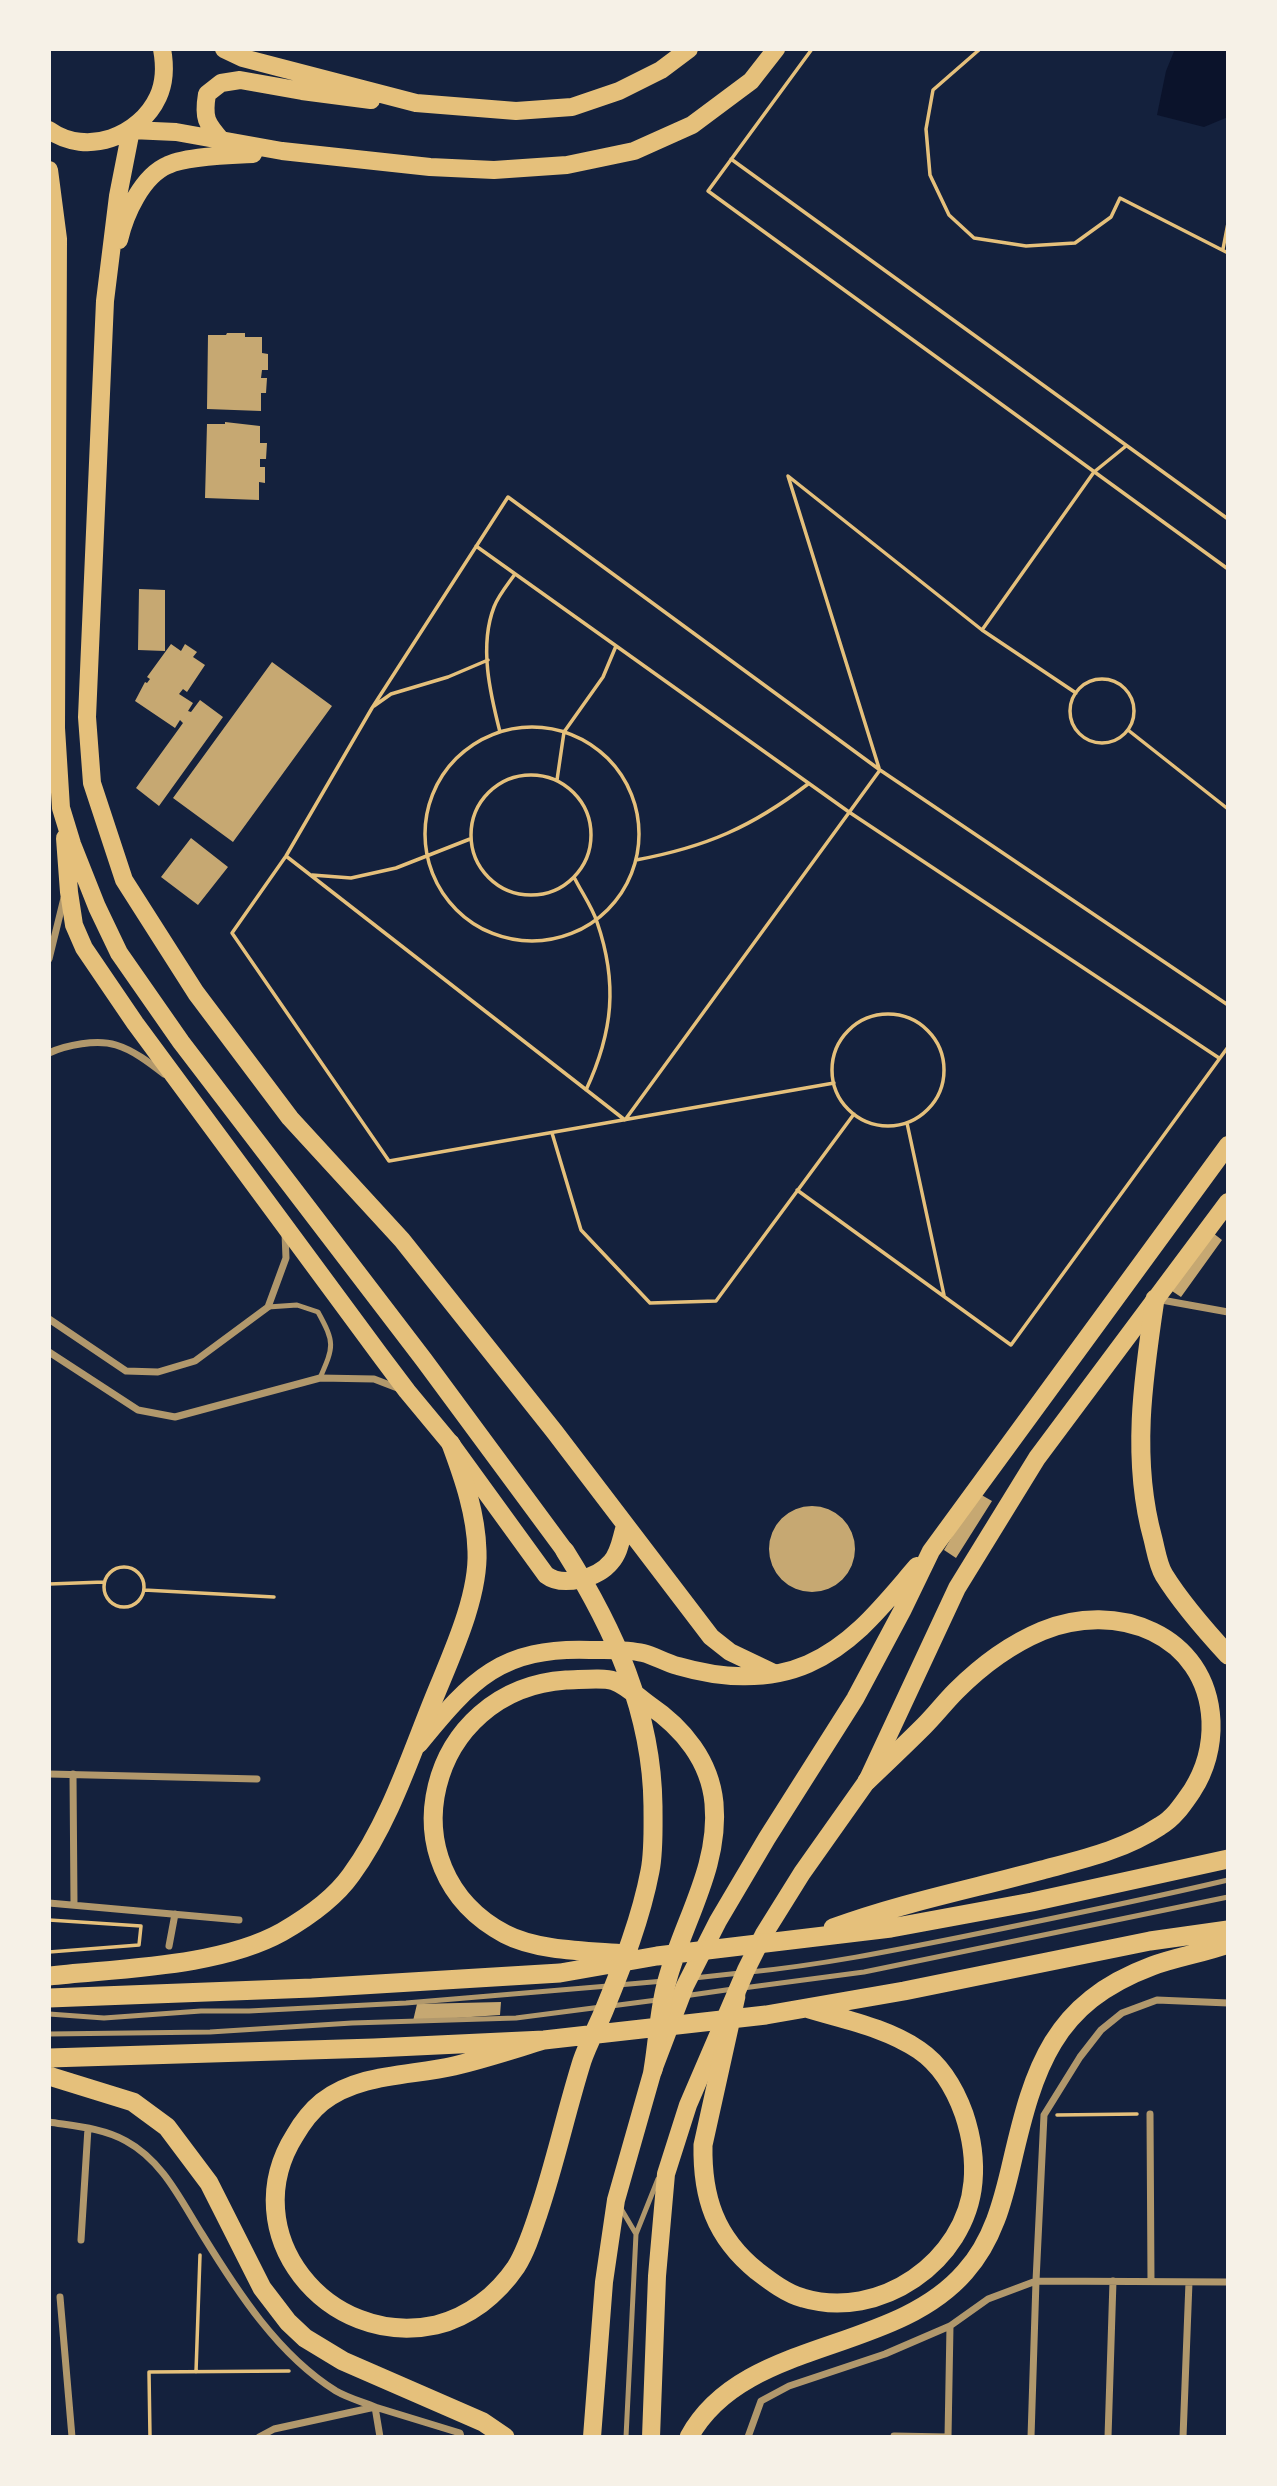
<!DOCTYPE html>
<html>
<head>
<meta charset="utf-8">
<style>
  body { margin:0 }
  #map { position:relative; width:1277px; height:2486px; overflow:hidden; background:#14213d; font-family:"Varela Round",sans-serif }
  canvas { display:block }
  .frame { position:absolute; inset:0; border:51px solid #f6f1e7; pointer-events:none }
</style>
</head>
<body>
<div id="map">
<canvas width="1277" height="2486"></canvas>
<div class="frame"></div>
</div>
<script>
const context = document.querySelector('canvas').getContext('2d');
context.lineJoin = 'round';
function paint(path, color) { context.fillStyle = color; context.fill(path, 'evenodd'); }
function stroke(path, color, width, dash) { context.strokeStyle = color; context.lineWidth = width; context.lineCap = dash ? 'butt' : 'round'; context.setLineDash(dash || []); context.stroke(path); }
const water = new Path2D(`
  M 1175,49 L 1228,49 L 1228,117 L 1204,127 L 1157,115 L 1166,71 Z`);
const building = new Path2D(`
  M 227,333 L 245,333 L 245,337 L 262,337 L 262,353 L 268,354 L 268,370 L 262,370 L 261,378 L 267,378 L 266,393 L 261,393 L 261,411 L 207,409 L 208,335 L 226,335 Z
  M 225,422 L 260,426 L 260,443 L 267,443 L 266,459 L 260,459 L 260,467 L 265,467 L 265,483 L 259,482 L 259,500 L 205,498 L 207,424 L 225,424 Z
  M 139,589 L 165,590 L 165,651 L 138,650 Z
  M 171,644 L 181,651 L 185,644 L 197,652 L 193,657 L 205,665 L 187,692 L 183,689 L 179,694 L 193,703 L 188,711 L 191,712 L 200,700 L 223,717 L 159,806 L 136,788 L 183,723 L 180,720 L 175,728 L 135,701 L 145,682 L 147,683 L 150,679 L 147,677 Z
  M 272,662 L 332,706 L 233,842 L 173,798 Z
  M 191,838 L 228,867 L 198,905 L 161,877 Z
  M 1213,1233 L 1222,1240 L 1181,1297 L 1172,1291 Z
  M 978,1493 L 992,1501 L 956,1558 L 944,1550 Z
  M769 1549a43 43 0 1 1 86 0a43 43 0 1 1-86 0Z
  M 501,2002 L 500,2015 L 413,2021 L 417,2004 Z`);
const path = new Path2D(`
  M 812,49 L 708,191 L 1228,569
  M 980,49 L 933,90 L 926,129 L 930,175 L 949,215 L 974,238 L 1026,246 L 1075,243 L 1111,217 L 1120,198 L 1228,253
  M 731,159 L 1228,519
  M 1223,249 L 1228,223
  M 476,546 L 849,812 L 1219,1058
  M 982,630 L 1076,693
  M1070 711a32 32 0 1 1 64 0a32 32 0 1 1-64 0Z
  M 374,706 L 391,694 L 448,677 L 488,660
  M425 834a107 107 0 1 1 214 0a107 107 0 1 1-214 0Z
  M 1128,730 L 1228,809
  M 500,732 C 490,693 479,646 494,607 C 498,596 508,584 515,574
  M 879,768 L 788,476 L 982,630 L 1094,472 L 1126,446
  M471 835a60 60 0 1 1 120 0a60 60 0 1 1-120 0Z
  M 557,780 L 564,732 L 603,677 L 616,646
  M 286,856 L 625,1120 L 880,770
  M 636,860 C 706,847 752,827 808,784
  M 312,875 L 351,878 L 396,868 L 470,839
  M 575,879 C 582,893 592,907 597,922 C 618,983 613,1032 586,1090
  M832 1070a56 56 0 1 1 112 0a56 56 0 1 1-112 0Z
  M 834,1083 L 389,1161 L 232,933 L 286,856 L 372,708 L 508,497 L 880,770 L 1228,1005
  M 907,1123 L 944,1295
  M 552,1133 L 581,1230 L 650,1303 L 716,1301 L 854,1114
  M 797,1190 L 1011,1345 L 1228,1047
  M104 1587a20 20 0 1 1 40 0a20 20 0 1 1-40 0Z
  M 49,1584 L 104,1582
  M 144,1590 L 274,1597
  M 49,1920 L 141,1926 L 139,1945 L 49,1952
  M 1057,2115 L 1137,2114
  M 196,2372 L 200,2255
  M 150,2437 L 149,2372 L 289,2371`);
const service = new Path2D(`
  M 268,1307 L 297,1305 L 318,1312 C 335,1343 334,1346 320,1378
  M 750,1972 C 821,1965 891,1951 961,1937 C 1050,1919 1139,1901 1228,1880
  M 694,1978 L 740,1973
  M 618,1985 L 664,1981
  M 743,1988 L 864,1972 L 1228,1897
  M 684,1996 L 733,1989
  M 611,2006 L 657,2000
  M 49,2014 L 104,2018 L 201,2011 L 249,2011 L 406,2003 L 608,1986
  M 49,2034 L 210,2032 L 352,2023 L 516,2018 L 601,2007
  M 620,2207 L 636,2234
  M 626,2437 L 636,2234 L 658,2179`);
const minor = new Path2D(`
  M 49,959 L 64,898
  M 49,1053 C 66,1045 97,1039 116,1045 C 133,1050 150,1063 164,1074
  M 1156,1299 L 1228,1312
  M 49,1319 L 126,1371 L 158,1372 L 195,1361 L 268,1307 L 286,1258 L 285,1233
  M 49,1352 L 138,1410 L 175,1417 L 320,1378 L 374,1379 L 400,1389
  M 49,1774 L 257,1779
  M 73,1774 L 74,1904
  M 49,1903 L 239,1920
  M 169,1946 L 175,1914
  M 1150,2114 L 1151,2281
  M 49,2122 C 74,2126 103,2128 126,2141 C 163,2161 181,2201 202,2234 C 237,2291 278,2355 336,2391 C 348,2398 363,2402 375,2407
  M 81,2240 L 88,2128
  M 60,2297 L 72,2437
  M 375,2407 L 380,2437
  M 894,2436 L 948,2437
  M 259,2437 L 274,2429 L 375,2407 L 460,2433 L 461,2437
  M 748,2437 L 761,2401 L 789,2386 L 885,2354 L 950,2326 L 988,2299 L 1036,2281 L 1228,2282
  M 948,2437 L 950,2326
  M 1031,2437 L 1036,2281 L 1044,2115 L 1080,2057 L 1101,2030 L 1122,2013 L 1157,2000 L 1228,2003
  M 1108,2437 L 1113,2281
  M 1183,2437 L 1189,2282`);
const primary = new Path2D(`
  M 224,49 L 243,58 L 416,103 L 516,111 L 572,107 L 619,91 L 661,70 L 689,49
  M 49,130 C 87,157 140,136 158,97 C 165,82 165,65 162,49
  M 222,141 C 206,123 203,118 207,94 L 221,83 L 240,80 L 302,91 L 371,100
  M 49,170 L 58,239 L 56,728 L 61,808 L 72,844 L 97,907 L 119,953 L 181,1042 L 424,1360 L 565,1551
  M 119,240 C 125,214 142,176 168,165 C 187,156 231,155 253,154
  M 65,838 L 69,892 L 74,925 L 84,948 L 135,1023 L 380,1355 L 407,1391 L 451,1444 L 546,1575 C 563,1588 598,1578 611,1562 C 620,1552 621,1538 625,1526
  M 774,1673 L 730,1652 L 711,1637 L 554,1431 L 402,1240 L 290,1118 L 196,993 L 124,880 L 92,783 L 87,717 L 105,301 L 118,196 L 131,130 L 176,132 L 282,151 L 430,167 L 494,170 L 567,165 L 634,151 L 692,125 L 751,81 L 776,49
  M 419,1744 C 472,1679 501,1647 590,1650 C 607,1650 627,1649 643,1653 C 655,1656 666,1663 678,1666 C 719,1678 767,1682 808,1664 C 855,1643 884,1604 917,1566
  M 592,2437 L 604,2282 L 616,2200 L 653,2070 L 685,1986 L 718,1921 L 767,1838 L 855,1699 L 902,1611 L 931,1551 L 1228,1145
  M 651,2437 L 657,2276 L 666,2174 L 688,2105 L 746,1970 L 764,1934 L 802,1873 L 867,1781 L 957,1588 L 1037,1458 L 1228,1202`);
const trunk = new Path2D(`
  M 1155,1299 C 1143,1379 1131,1460 1153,1539 C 1156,1551 1158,1565 1164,1575 C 1182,1604 1205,1630 1228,1655
  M 833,1928 C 901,1903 972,1889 1042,1870 C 1083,1859 1124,1850 1160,1826 C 1174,1818 1183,1804 1192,1791 C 1206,1769 1212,1747 1211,1721 C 1207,1634 1116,1600 1042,1631 C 1011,1644 980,1667 956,1691 C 945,1702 935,1715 924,1726 C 905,1745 886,1763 867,1781
  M 625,1954 C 588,1951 537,1951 505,1934 C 382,1869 427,1689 566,1680 C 578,1680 604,1677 614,1681 C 626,1685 639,1698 649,1705 C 683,1728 710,1761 714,1803 C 720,1867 683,1921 667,1981 C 659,2009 658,2041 653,2070
  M 49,1976 C 121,1968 219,1967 282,1932 C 308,1917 334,1899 351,1875 C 389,1823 410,1757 434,1698 C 451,1656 479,1597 477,1551 C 476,1514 464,1479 451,1444
  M 736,1996 L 703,2145 C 702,2197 715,2237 757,2271 C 770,2281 787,2294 803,2298 C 879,2321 966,2262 973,2182 C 975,2160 971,2135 964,2114 C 955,2089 941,2065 919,2050 C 887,2028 846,2020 809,2009
  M 49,1998 L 312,1988 L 560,1973 L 657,1956 L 891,1928 L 1032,1902 L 1228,1859
  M 544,2040 C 514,2049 484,2059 454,2066 C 411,2076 359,2073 322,2102 C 311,2111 302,2123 295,2135 C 233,2233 327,2349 436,2325 C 469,2317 497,2295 516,2267 C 526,2251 532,2232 538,2214 C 555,2164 566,2112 582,2061 C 588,2043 598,2026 605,2008 C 623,1964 641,1918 650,1871 C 654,1851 653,1827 653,1806 C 652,1712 614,1629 565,1551
  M 49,2058 L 374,2048 L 544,2040 L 766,2015 L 904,1991 L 1150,1941 L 1228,1930
  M 49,2076 L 133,2102 L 167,2127 L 209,2183 L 262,2288 L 288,2322 L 305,2338 L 343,2361 L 483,2422 L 505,2437
  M 689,2437 C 743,2338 893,2355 965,2272 C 993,2241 1003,2201 1012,2162 C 1034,2067 1053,2003 1152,1966 C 1176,1957 1203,1953 1228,1944`);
paint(water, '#0b132b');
paint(building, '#c6a872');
stroke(path, '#e5c07b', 3.5);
stroke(service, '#b1986c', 5);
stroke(minor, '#b1986c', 7);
stroke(primary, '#e5c07b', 18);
stroke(trunk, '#e5c07b', 19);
</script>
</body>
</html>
